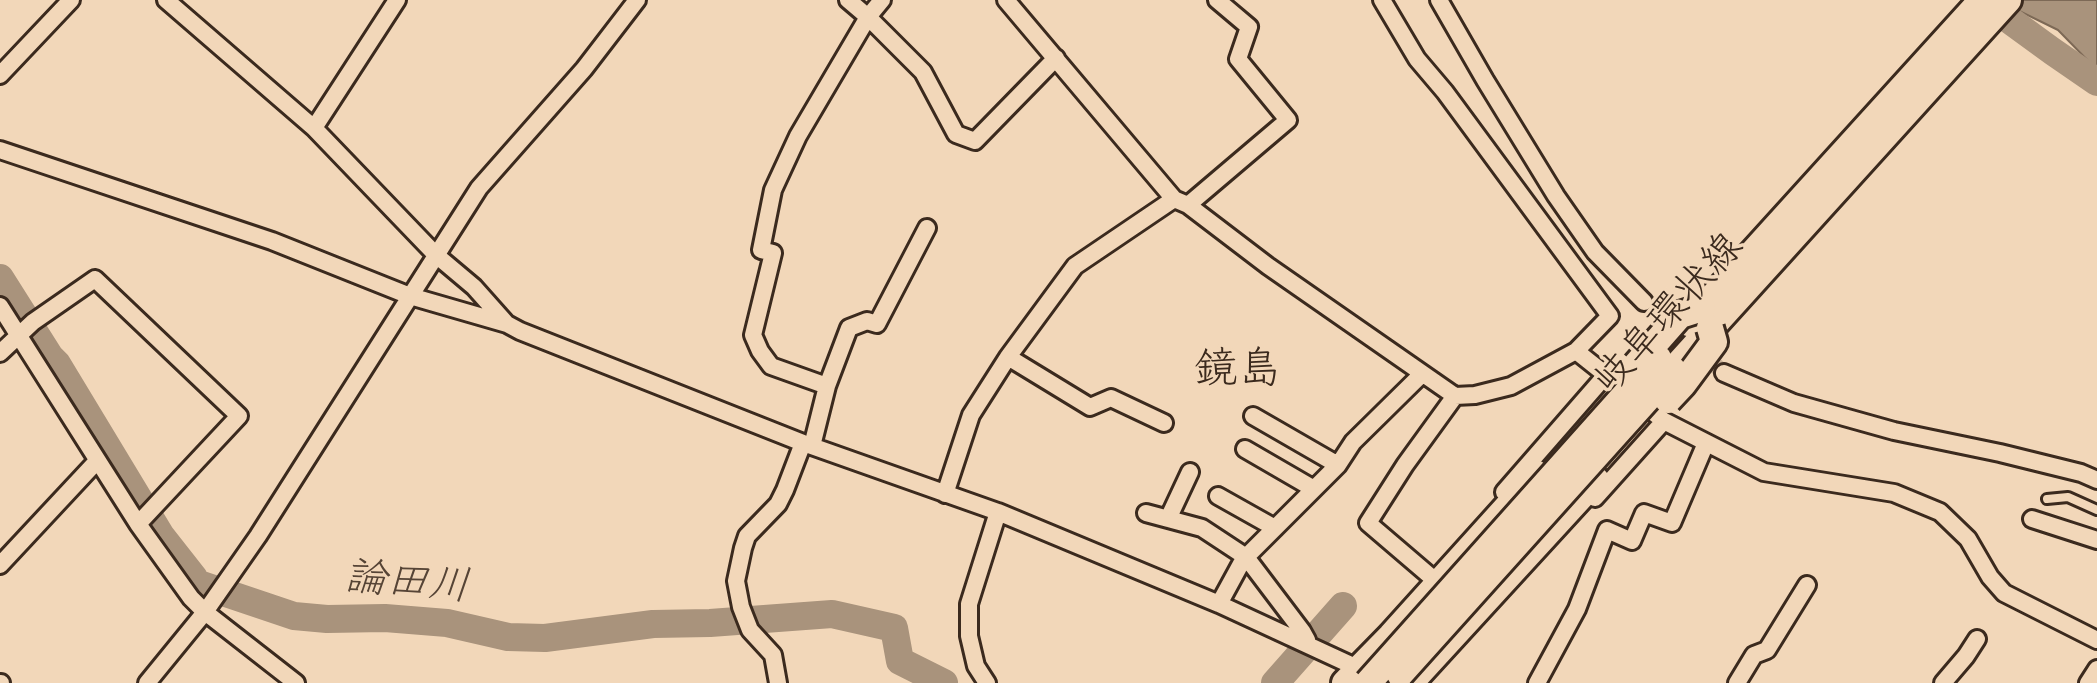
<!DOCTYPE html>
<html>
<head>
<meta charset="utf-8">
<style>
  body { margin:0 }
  canvas { display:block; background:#f2d7b9 }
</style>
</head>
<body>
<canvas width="2097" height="683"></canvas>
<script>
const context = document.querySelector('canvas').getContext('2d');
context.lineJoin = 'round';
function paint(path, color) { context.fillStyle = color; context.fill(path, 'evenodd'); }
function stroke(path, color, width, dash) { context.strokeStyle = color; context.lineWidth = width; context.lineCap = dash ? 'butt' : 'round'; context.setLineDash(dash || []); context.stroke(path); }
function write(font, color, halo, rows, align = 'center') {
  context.font = font + ' Caveat,"Klee One",sans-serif'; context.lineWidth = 7; context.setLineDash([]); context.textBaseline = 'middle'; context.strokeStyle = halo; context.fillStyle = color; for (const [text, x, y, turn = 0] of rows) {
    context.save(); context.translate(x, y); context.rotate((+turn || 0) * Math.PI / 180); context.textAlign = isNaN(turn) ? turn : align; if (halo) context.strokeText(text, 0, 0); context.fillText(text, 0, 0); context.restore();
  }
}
const water = new Path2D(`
  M 1997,0 L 2097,0 L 2097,70 L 2058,30 Z`);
const river = new Path2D(`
  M 1982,0 L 2052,51 L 2097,82
  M 0,278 L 50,357 L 57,364 L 161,536 L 194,578 L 196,583 L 294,616 L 327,619 L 385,618 L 447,623 L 508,637 L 545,638 L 653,624 L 710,623 L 832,614 L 894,628 L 900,661 L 944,683
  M 1275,683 L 1343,606`);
const streetTunnel = new Path2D(`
  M 1644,302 L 1724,373`);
const lane = new Path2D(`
  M 2047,499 L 2068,497 L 2097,510`);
const street = new Path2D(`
  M 166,0 L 314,128 L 436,255 L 474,287 L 506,323
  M 848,0 L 868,17 L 923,72 L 956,134 L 975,141 L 1056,58
  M 1006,0 L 1174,199 L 1188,205 L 1268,266 L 1455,396 L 1475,395 L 1511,386 L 1576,351 L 1610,316 L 1445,92 L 1417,59 L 1382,0
  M 1439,0 L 1485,80 L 1556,196 L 1595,252 L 1644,302
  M 0,75 L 71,0
  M 314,128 L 397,0
  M 0,150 L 272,241 L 410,296 L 507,324 L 520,331 L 803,443 L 998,512 L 1219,604 L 1390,683
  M 1188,205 L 1288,120 L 1238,59 L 1249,27 L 1217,0
  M 0,306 L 138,524 L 191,598 L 205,612 L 296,683
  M 1576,351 L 1664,421 L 1764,472 L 1894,493 L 1940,512 L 1968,539 L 1990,577 L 2004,593 L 2097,640
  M 0,353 L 33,322 L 95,279 L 239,416 L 138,524
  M 1008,357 L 1090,407 L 1111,398 L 1164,423
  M 1724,373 L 1794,403 L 1894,431 L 2000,453 L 2081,473 L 2097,480
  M 827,386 L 849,328 L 867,321 L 877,324 L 927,228
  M 1253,416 L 1338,465
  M 812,446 L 827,386 L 771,366 L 760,351 L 753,335 L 773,253 L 761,250 L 773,190 L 798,136 L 868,17 L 882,0
  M 1245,449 L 1314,489
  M 1504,492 L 1606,375
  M 945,494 L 971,415 L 1008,357 L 1075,266 L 1174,199
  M 1218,496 L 1275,528
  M 1595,498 L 1664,421
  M 1146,513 L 1202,528 L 1246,557 L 1302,631 L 1307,640 L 1304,643
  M 1168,519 L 1190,472
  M 2032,519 L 2097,540
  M 0,565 L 97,461
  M 1430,576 L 1368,523 L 1405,465 L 1455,396
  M 1219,604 L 1243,560 L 1338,465 L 1353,442 L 1422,374
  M 0,683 L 1,683
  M 147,683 L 205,612 L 258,536 L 479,188 L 584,69 L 637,0
  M 778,683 L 773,655 L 750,630 L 741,607 L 736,581 L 743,548 L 747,536 L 778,504 L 785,490 L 803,443
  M 987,683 L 976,666 L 969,636 L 969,604 L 998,512
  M 1537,683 L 1577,609 L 1607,530 L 1632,541 L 1644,513 L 1672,523 L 1706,443
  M 1737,683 L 1754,655 L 1767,650 L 1807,585
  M 1943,683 L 1966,656 L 1977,639
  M 2088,683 L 2097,669`);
const primary = new Path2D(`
  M 1689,323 L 1982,0
  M 1673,370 L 2008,0
  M 1345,683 L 1391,636 L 1537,474
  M 1410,683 L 1596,480`);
const primaryBridge = new Path2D(`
  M 1636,365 L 1680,315 L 1702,308
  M 1668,400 L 1683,384 L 1714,342 L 1710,328
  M 1400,674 L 1673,370
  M 1368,683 L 1658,358`);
const streetNames = [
  ["岐阜環状線",1669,314,-48]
];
const waterNames = [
  ["論田川",407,583,5]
];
const quarterNames = [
  ["鏡島",1238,370]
];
paint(water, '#a9937c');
stroke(water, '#7d6956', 2);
stroke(river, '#a9937c', 28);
stroke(streetTunnel, '#cdb49a', 16, [16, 8]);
stroke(lane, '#3b2a1e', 14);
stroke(street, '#3b2a1e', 22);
stroke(primary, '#3b2a1e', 32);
stroke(lane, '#f2d7b9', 8);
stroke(street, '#f2d7b9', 16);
stroke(primary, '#f2d7b9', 26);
stroke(primaryBridge, '#3b2a1e', 32, []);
stroke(primaryBridge, '#f2d7b9', 26);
write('40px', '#3b2a1e', '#f2d7b9', streetNames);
write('italic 42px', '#564436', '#f2d7b9', waterNames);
write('44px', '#3b2a1e', '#f2d7b9', quarterNames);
</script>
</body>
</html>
